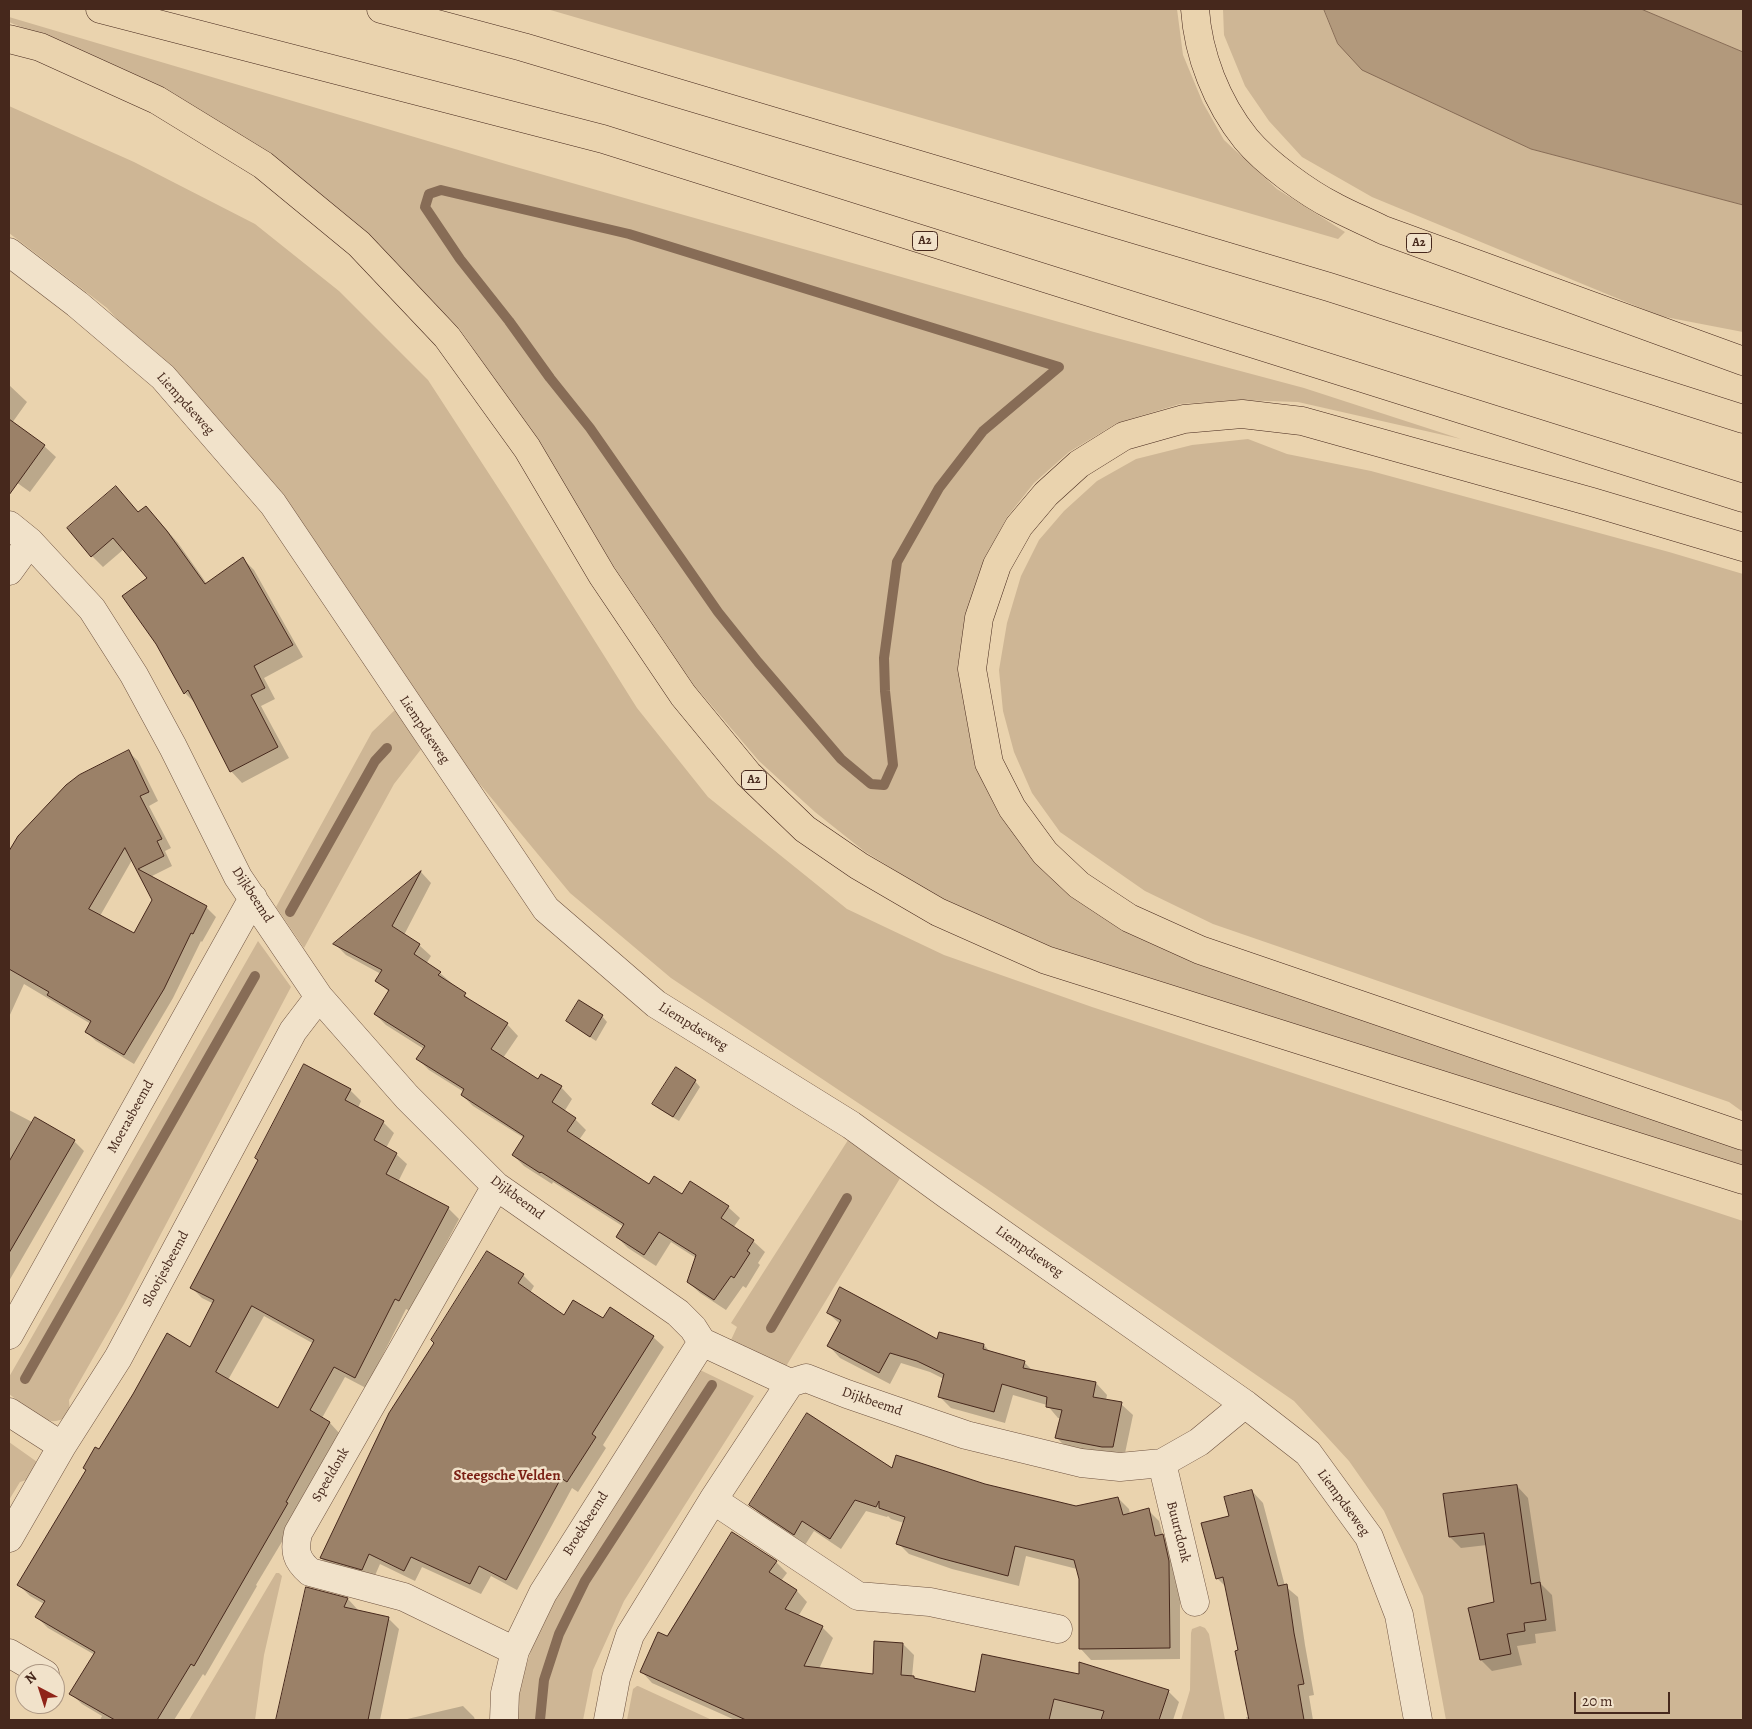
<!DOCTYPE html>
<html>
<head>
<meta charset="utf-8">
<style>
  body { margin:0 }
  #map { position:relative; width:1752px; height:1729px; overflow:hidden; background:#ead3ae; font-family:Alegreya,serif }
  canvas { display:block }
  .frame { position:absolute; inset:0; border:10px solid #46281c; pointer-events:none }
  .north { position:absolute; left:15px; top:1664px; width:50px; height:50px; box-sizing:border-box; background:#f1e2ca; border:1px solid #ad9884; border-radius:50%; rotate:320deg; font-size:14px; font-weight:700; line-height:20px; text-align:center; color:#46281c }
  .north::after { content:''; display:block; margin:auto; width:18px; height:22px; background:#8f2418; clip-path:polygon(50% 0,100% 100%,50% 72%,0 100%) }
  .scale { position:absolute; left:1574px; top:1692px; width:96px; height:22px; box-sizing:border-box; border:2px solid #46281c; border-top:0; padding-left:6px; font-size:15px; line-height:18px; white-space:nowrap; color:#46281c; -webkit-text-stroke:4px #f1e2ca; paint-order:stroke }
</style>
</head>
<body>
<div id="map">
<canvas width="1752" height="1729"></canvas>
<div class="frame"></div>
<div class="north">N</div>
<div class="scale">20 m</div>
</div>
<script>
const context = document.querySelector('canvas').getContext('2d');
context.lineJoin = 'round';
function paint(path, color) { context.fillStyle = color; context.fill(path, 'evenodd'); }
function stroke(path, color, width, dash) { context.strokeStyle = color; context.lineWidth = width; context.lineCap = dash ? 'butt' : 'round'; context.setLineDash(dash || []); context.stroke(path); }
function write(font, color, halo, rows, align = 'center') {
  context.font = font + ' Alegreya,serif'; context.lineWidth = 5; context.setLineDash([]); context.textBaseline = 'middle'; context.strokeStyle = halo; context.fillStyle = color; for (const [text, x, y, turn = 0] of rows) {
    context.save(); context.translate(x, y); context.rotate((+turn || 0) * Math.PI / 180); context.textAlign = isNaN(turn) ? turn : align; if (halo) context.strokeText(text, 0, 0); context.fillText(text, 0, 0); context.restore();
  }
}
const green = new Path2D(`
  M 547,9 L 1177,9 L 1183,55 L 1203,103 L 1224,140 L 1277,189 L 1345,232 L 1338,239 Z
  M 1223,9 L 1324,9 L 1338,44 L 1531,149 L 1743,205 L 1743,332 L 1660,316 L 1372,197 L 1302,157 L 1269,121 L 1245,86 L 1224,35 Z
  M 1641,9 L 1743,9 L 1743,52 Z
  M 9,17 L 509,165 L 1094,332 L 1304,388 L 1461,439 L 1298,402 L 1236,400 L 1180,404 L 1117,423 L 1069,452 L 1034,483 L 1007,517 L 984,561 L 967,613 L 959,673 L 975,766 L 999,815 L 1035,860 L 1073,894 L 1743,1148 L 1743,1168 L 1051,951 L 943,900 L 864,851 L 815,812 L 759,761 L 694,685 L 613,565 L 539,443 L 459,328 L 368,235 L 163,88 L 9,22 Z
  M 9,106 L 134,162 L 255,224 L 339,291 L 428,380 L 508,503 L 637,708 L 708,797 L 847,909 L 944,955 L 1092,1007 L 1743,1221 L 1743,1720 L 1446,1720 L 1423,1596 L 1384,1511 L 1349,1461 L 1294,1401 L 984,1187 L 671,978 L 570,893 L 445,742 L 161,367 L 107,308 L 9,233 Z
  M 1248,439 L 1287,454 L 1371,471 L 1669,552 L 1743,574 L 1743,1112 L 1729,1102 L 1213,924 L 1145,891 L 1060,832 L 1032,793 L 1014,752 L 1003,711 L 999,670 L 1007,623 L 1021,576 L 1039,540 L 1064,511 L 1097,481 L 1136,459 L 1192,445 Z
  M 397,708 L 422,748 L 394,784 L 304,948 L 276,907 L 372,732 Z
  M 258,941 L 291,987 L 124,1304 L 69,1400 L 70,1414 C 66,1417 62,1420 56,1421 C 42,1423 20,1402 9,1394 L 9,1377 Z
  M 850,1137 L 902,1175 L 785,1368 L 731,1340 L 737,1327 L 731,1323 Z
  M 698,1369 L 754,1396 L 624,1601 L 593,1670 L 583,1720 L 514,1720 C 519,1684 530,1652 543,1618 Z
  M 9,1442 L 40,1464 L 36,1477 L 20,1482 L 9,1500 Z
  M 276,1573 L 279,1573 L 282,1576 L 264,1655 L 255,1720 L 189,1720 Z
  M 1200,1626 L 1205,1628 L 1209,1634 L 1225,1720 L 1181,1720 L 1190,1690 L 1191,1633 L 1192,1629 Z
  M 637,1686 L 638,1686 L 712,1720 L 627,1720 L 633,1689 Z`);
const water = new Path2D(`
  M 1324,9 L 1641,9 L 1743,52 L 1743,205 L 1531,149 L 1362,70 L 1338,44 Z`);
const shadow = new Path2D(`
  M 9,385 L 27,402 L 12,423 L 44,446 L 56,457 L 30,492 L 9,477 Z
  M 116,488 L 139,513 L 146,507 L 157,519 L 178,543 L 207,584 L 243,559 L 254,570 L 303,657 L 264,678 L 275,699 L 261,706 L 289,758 L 242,783 L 231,771 L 197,705 L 185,693 L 149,579 L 124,549 L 103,567 L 92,556 Z
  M 129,752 L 138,761 L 158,801 L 149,806 L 171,848 L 165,851 L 172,866 L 150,877 L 206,907 L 216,917 L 202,942 L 201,941 L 173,998 L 134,1064 L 96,1041 L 86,1032 L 91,1024 L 24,984 L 9,1017 L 9,854 L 19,836 ZM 132,860 L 153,900 L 135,935 L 100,916 Z
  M 421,872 L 431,883 L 404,935 L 419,945 L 431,956 L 426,964 L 440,973 L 475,1004 L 507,1024 L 518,1036 L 503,1058 L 538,1081 L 561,1087 L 572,1099 L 564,1112 L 575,1119 L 586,1130 L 579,1140 L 650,1186 L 728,1207 L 740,1218 L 733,1228 L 753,1241 L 765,1252 L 758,1263 L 760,1265 L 746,1288 L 743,1286 L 726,1310 L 700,1293 L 688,1282 L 696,1258 L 671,1242 L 656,1266 L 628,1248 L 617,1237 L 624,1227 L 553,1182 L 552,1184 L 524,1166 L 513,1155 L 524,1138 L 473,1106 L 462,1095 L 464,1092 L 429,1070 L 418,1059 L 424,1049 L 386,1025 L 375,1014 L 389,992 L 377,981 L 381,974 L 346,955 L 335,944 Z
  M 602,1016 L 607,1022 L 596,1041 L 573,1026 L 567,1021 Z
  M 304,1066 L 350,1090 L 361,1101 L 358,1108 L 383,1122 L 394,1133 L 386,1148 L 396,1154 L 407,1164 L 398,1182 L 448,1208 L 459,1219 L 410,1311 L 406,1309 L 366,1388 L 345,1377 L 322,1418 L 330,1423 L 340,1434 L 298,1515 L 256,1585 L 257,1586 L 205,1676 L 203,1674 L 174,1720 L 100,1720 L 102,1716 L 82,1704 L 71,1694 L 95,1655 L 48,1628 L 37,1617 L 44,1604 L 30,1596 L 19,1585 L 99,1451 L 191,1348 L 214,1304 L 202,1298 L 192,1288 L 259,1160 ZM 264,1316 L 314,1344 L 279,1409 L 228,1380 Z
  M 695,1081 L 700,1087 L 679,1121 L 659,1109 L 654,1103 Z
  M 9,1110 L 34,1123 L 36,1119 L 74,1141 L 84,1151 L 9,1281 Z
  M 523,1275 L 534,1286 L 530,1293 L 564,1316 L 603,1320 L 653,1337 L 664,1347 L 603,1445 L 606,1448 L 578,1492 L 572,1488 L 517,1590 L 491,1576 L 481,1594 L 422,1567 L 415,1581 L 380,1564 L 373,1580 L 332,1569 L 321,1558 Z
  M 828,1313 L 938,1340 L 984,1345 L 991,1353 L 1024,1362 L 1033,1371 L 1096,1383 L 1107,1395 L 1106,1400 L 1121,1404 L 1133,1415 L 1124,1458 L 1068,1449 L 1057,1438 L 1061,1418 L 1058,1418 L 1047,1405 L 1013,1395 L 1005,1423 L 951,1408 L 939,1396 L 944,1379 L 930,1372 L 901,1363 L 890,1384 L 840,1358 L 829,1346 L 840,1324 Z
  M 893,1470 L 985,1485 L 1076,1507 L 1118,1498 L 1129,1509 L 1130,1514 L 1148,1510 L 1159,1521 L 1163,1536 L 1173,1546 L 1180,1573 L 1180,1659 L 1091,1660 L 1080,1648 L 1080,1579 L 1077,1569 L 1026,1556 L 1019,1586 L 952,1569 L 909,1554 L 898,1543 L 904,1523 L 891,1519 L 888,1516 L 887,1517 L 866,1511 L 841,1549 L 814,1531 L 805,1545 L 762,1516 L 751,1505 Z
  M 1517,1486 L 1528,1498 L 1541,1584 L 1552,1595 L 1556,1631 L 1535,1634 L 1536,1643 L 1517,1646 L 1522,1665 L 1492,1671 L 1481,1660 L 1470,1609 L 1496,1603 L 1487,1545 L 1461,1548 L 1450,1537 Z
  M 1252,1491 L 1263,1503 L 1285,1586 L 1298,1597 L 1305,1645 L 1314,1695 L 1309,1696 L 1313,1720 L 1247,1720 L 1246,1717 L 1250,1717 L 1240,1651 L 1226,1587 L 1217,1578 L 1231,1517 Z
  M 776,1562 L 787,1573 L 781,1581 L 797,1591 L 807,1602 L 799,1615 L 822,1627 L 833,1638 L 819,1669 L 874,1676 L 903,1644 L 914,1655 L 912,1677 L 916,1680 L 976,1693 L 1081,1676 L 1168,1691 L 1179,1702 L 1173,1720 L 735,1720 L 652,1683 L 642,1672 L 667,1638 Z
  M 307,1589 L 348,1599 L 358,1610 L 388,1618 L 399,1629 L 380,1720 L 278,1720 Z
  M 463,1706 L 474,1717 L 475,1720 L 403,1720 Z`);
const stream = new Path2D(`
  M 441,190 L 629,234 L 1059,367 L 983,431 L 939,488 L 897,562 L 884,658 L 885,691 L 893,765 L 884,785 L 871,784 L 841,759 L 758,662 L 718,612 L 590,428 L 550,378 L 509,321 L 460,259 L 425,207 L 429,194 Z
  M 290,912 L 375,761 L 387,748
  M 771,1328 L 847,1198
  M 25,1379 L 255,976
  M 540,1720 L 544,1680 L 559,1634 L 585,1581 L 712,1385`);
const building = new Path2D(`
  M 9,419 L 45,445 L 9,495 Z
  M 116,486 L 138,512 L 146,506 L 167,531 L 205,584 L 243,557 L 293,645 L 254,666 L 265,688 L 251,695 L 278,747 L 230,772 L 188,690 L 184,694 L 156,644 L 122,596 L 147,578 L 113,538 L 91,557 L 67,528 Z
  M 129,750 L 149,792 L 140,796 L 162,839 L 157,841 L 164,856 L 138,869 L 207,906 L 193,934 L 191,933 L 164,989 L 124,1055 L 85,1032 L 91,1021 L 47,995 L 49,992 L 9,969 L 9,851 L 18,836 L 66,785 L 79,775 ZM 125,848 L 152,900 L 134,933 L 89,909 Z
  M 421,871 L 392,926 L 420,944 L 414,954 L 441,972 L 438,975 L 466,993 L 464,996 L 508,1023 L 491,1049 L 538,1079 L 541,1074 L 562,1086 L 552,1102 L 576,1118 L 567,1131 L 649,1184 L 654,1176 L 682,1194 L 690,1181 L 729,1206 L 721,1218 L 754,1240 L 747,1251 L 750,1253 L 734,1278 L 731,1276 L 714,1300 L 687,1282 L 696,1255 L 659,1232 L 644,1255 L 616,1237 L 624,1224 L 541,1172 L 540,1173 L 512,1155 L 524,1136 L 461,1095 L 464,1089 L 416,1059 L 425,1046 L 374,1014 L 389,990 L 375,981 L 382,970 L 333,944 Z
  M 579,1000 L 603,1015 L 590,1037 L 566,1021 Z
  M 304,1064 L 351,1089 L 345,1100 L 384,1121 L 374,1140 L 397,1153 L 386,1174 L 449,1207 L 399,1301 L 395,1299 L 355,1378 L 334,1367 L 310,1410 L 330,1422 L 286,1502 L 288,1503 L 194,1666 L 191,1664 L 157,1720 L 115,1720 L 69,1694 L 95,1652 L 35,1617 L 45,1601 L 17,1585 L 86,1470 L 83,1468 L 95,1447 L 99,1449 L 133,1394 L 167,1333 L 190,1347 L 214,1300 L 190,1288 L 258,1160 L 255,1158 ZM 252,1306 L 314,1340 L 278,1408 L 216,1372 Z
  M 676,1067 L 696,1080 L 673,1117 L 652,1104 Z
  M 35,1117 L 75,1140 L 9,1253 L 9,1162 Z
  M 487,1251 L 524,1274 L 518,1283 L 564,1315 L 573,1300 L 603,1318 L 610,1307 L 654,1336 L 592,1434 L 596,1437 L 567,1482 L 561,1478 L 506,1580 L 479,1566 L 470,1584 L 411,1557 L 404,1571 L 369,1554 L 362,1570 L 320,1558 L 389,1413 L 434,1343 L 431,1340 Z
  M 840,1287 L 937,1339 L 939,1332 L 984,1344 L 983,1349 L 1025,1361 L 1023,1368 L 1096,1382 L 1093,1397 L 1122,1402 L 1113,1447 L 1102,1447 L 1055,1438 L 1062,1410 L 1046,1407 L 1047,1397 L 1002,1384 L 994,1412 L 938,1397 L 944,1374 L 917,1361 L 890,1353 L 879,1373 L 827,1346 L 841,1320 L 827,1313 Z
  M 807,1413 L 892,1468 L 896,1455 L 985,1484 L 1076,1506 L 1118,1497 L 1123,1515 L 1149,1508 L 1155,1536 L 1163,1534 L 1169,1561 L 1170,1648 L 1079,1649 L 1079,1579 L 1074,1560 L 1015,1546 L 1008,1576 L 940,1558 L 896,1544 L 905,1517 L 879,1508 L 879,1501 L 876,1507 L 855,1500 L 830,1539 L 802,1521 L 794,1535 L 749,1505 Z
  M 1517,1485 L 1531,1584 L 1540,1582 L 1546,1620 L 1524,1623 L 1525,1631 L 1507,1634 L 1511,1654 L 1480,1660 L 1468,1608 L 1494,1602 L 1484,1533 L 1449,1537 L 1443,1494 Z
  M 1252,1490 L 1278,1586 L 1287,1584 L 1294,1633 L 1304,1684 L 1298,1685 L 1304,1720 L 1249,1720 L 1235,1651 L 1238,1650 L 1223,1577 L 1216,1579 L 1201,1523 L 1229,1516 L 1224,1497 Z
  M 732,1532 L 777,1561 L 769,1572 L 797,1590 L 785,1609 L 823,1626 L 804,1666 L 873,1674 L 874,1641 L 903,1643 L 901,1675 L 914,1676 L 914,1678 L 975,1692 L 982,1654 L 1079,1674 L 1079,1662 L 1169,1690 L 1159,1720 L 1101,1720 L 1104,1711 L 1054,1699 L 1049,1720 L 746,1720 L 640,1672 L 658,1632 L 667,1636 Z
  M 306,1587 L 348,1598 L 344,1607 L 389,1617 L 368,1720 L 276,1720 Z`);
const minor = new Path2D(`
  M 9,252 L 77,304 L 163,377 L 273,504 L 546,909 L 656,1004 L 851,1125 L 946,1194 L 1245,1404 L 1308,1453 L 1369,1537 L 1399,1615 L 1418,1720
  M 9,525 L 30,542 L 92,609 L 134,675 L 173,747 L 238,877 L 319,997 L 407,1097 L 496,1186 L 678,1313 L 693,1328 L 702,1342 L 790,1383 L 806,1378 L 847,1394 L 966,1435 L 1081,1463 L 1120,1467 L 1162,1463 L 1199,1442 L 1245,1404
  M 9,571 L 30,542
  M 496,1186 L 298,1533 C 294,1551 296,1560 310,1572 L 404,1597 L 515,1651
  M 9,1335 L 253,898
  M 9,1412 L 62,1446
  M 1162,1463 L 1195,1602
  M 713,1500 L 858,1596 L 930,1602 L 1058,1629
  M 9,1538 L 62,1446 L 118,1358 L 293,1031 L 319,997
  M 9,1653 L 45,1674
  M 504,1720 L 505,1693 L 515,1651 L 543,1593 L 702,1342
  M 608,1720 L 616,1678 L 630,1635 L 713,1500 L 790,1383`);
const highway = new Path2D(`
  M 100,9 L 603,139 L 1743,498
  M 381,9 L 523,47 L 1329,287 L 1743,419
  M 1195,9 C 1198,55 1217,103 1246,139 C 1266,163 1307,193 1335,207 C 1350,215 1367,222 1383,230 L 1743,361
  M 9,39 L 40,47 L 157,100 L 263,165 L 359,244 L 447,337 L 527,448 L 602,575 L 683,695 L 748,774 L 805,829 L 859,866 L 938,912 L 1046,960 L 1743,1180
  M 1743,547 L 1592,502 L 1302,421 L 1242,414 L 1184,419 L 1124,436 L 1079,464 L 1046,494 L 1019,526 L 997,565 L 979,618 L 972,669 L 989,763 L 1012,808 L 1045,853 L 1079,885 L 1129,918 L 1200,950 L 1743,1136`);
const shields = [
  [925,241,25],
  [1419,243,25],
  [754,780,25]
];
const shieldNames = [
  ["A2",925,241],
  ["A2",1419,243],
  ["A2",754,780]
];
const streetNames = [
  ["Liempdseweg",185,404,48],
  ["Liempdseweg",424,730,56],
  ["Dijkbeemd",252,895,57],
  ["Liempdseweg",693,1027,32],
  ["Moerasbeemd",131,1117,-61],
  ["Dijkbeemd",517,1198,37],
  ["Liempdseweg",1029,1252,35],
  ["Slootjesbeemd",166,1269,-62],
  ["Dijkbeemd",872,1402,19],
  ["Speeldonk",331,1475,-60],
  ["Liempdseweg",1343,1503,54],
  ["Broekbeemd",586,1524,-58],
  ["Buurtdonk",1178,1532,76]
];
const neighbourhoodNames = [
  ["Steegsche Velden",507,1476]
];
paint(green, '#ceb695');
paint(water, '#b2997c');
stroke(water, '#876c56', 1);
paint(shadow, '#0003');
stroke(stream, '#876c56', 10);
paint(building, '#9b8168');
stroke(building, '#46281c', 1);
stroke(minor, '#6f5340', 29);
stroke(highway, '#46281c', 29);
stroke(minor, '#f1e2ca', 28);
stroke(highway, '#ead3ae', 28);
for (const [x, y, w] of shields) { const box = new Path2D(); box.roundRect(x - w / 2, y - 9.5, w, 19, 4); context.fillStyle = '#f1e2ca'; context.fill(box); stroke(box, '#46281c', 1); }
write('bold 12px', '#46281c', null, shieldNames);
write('14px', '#46281c', '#f1e2ca', streetNames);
write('bold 15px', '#7a1f14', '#f1e2ca', neighbourhoodNames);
</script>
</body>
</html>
